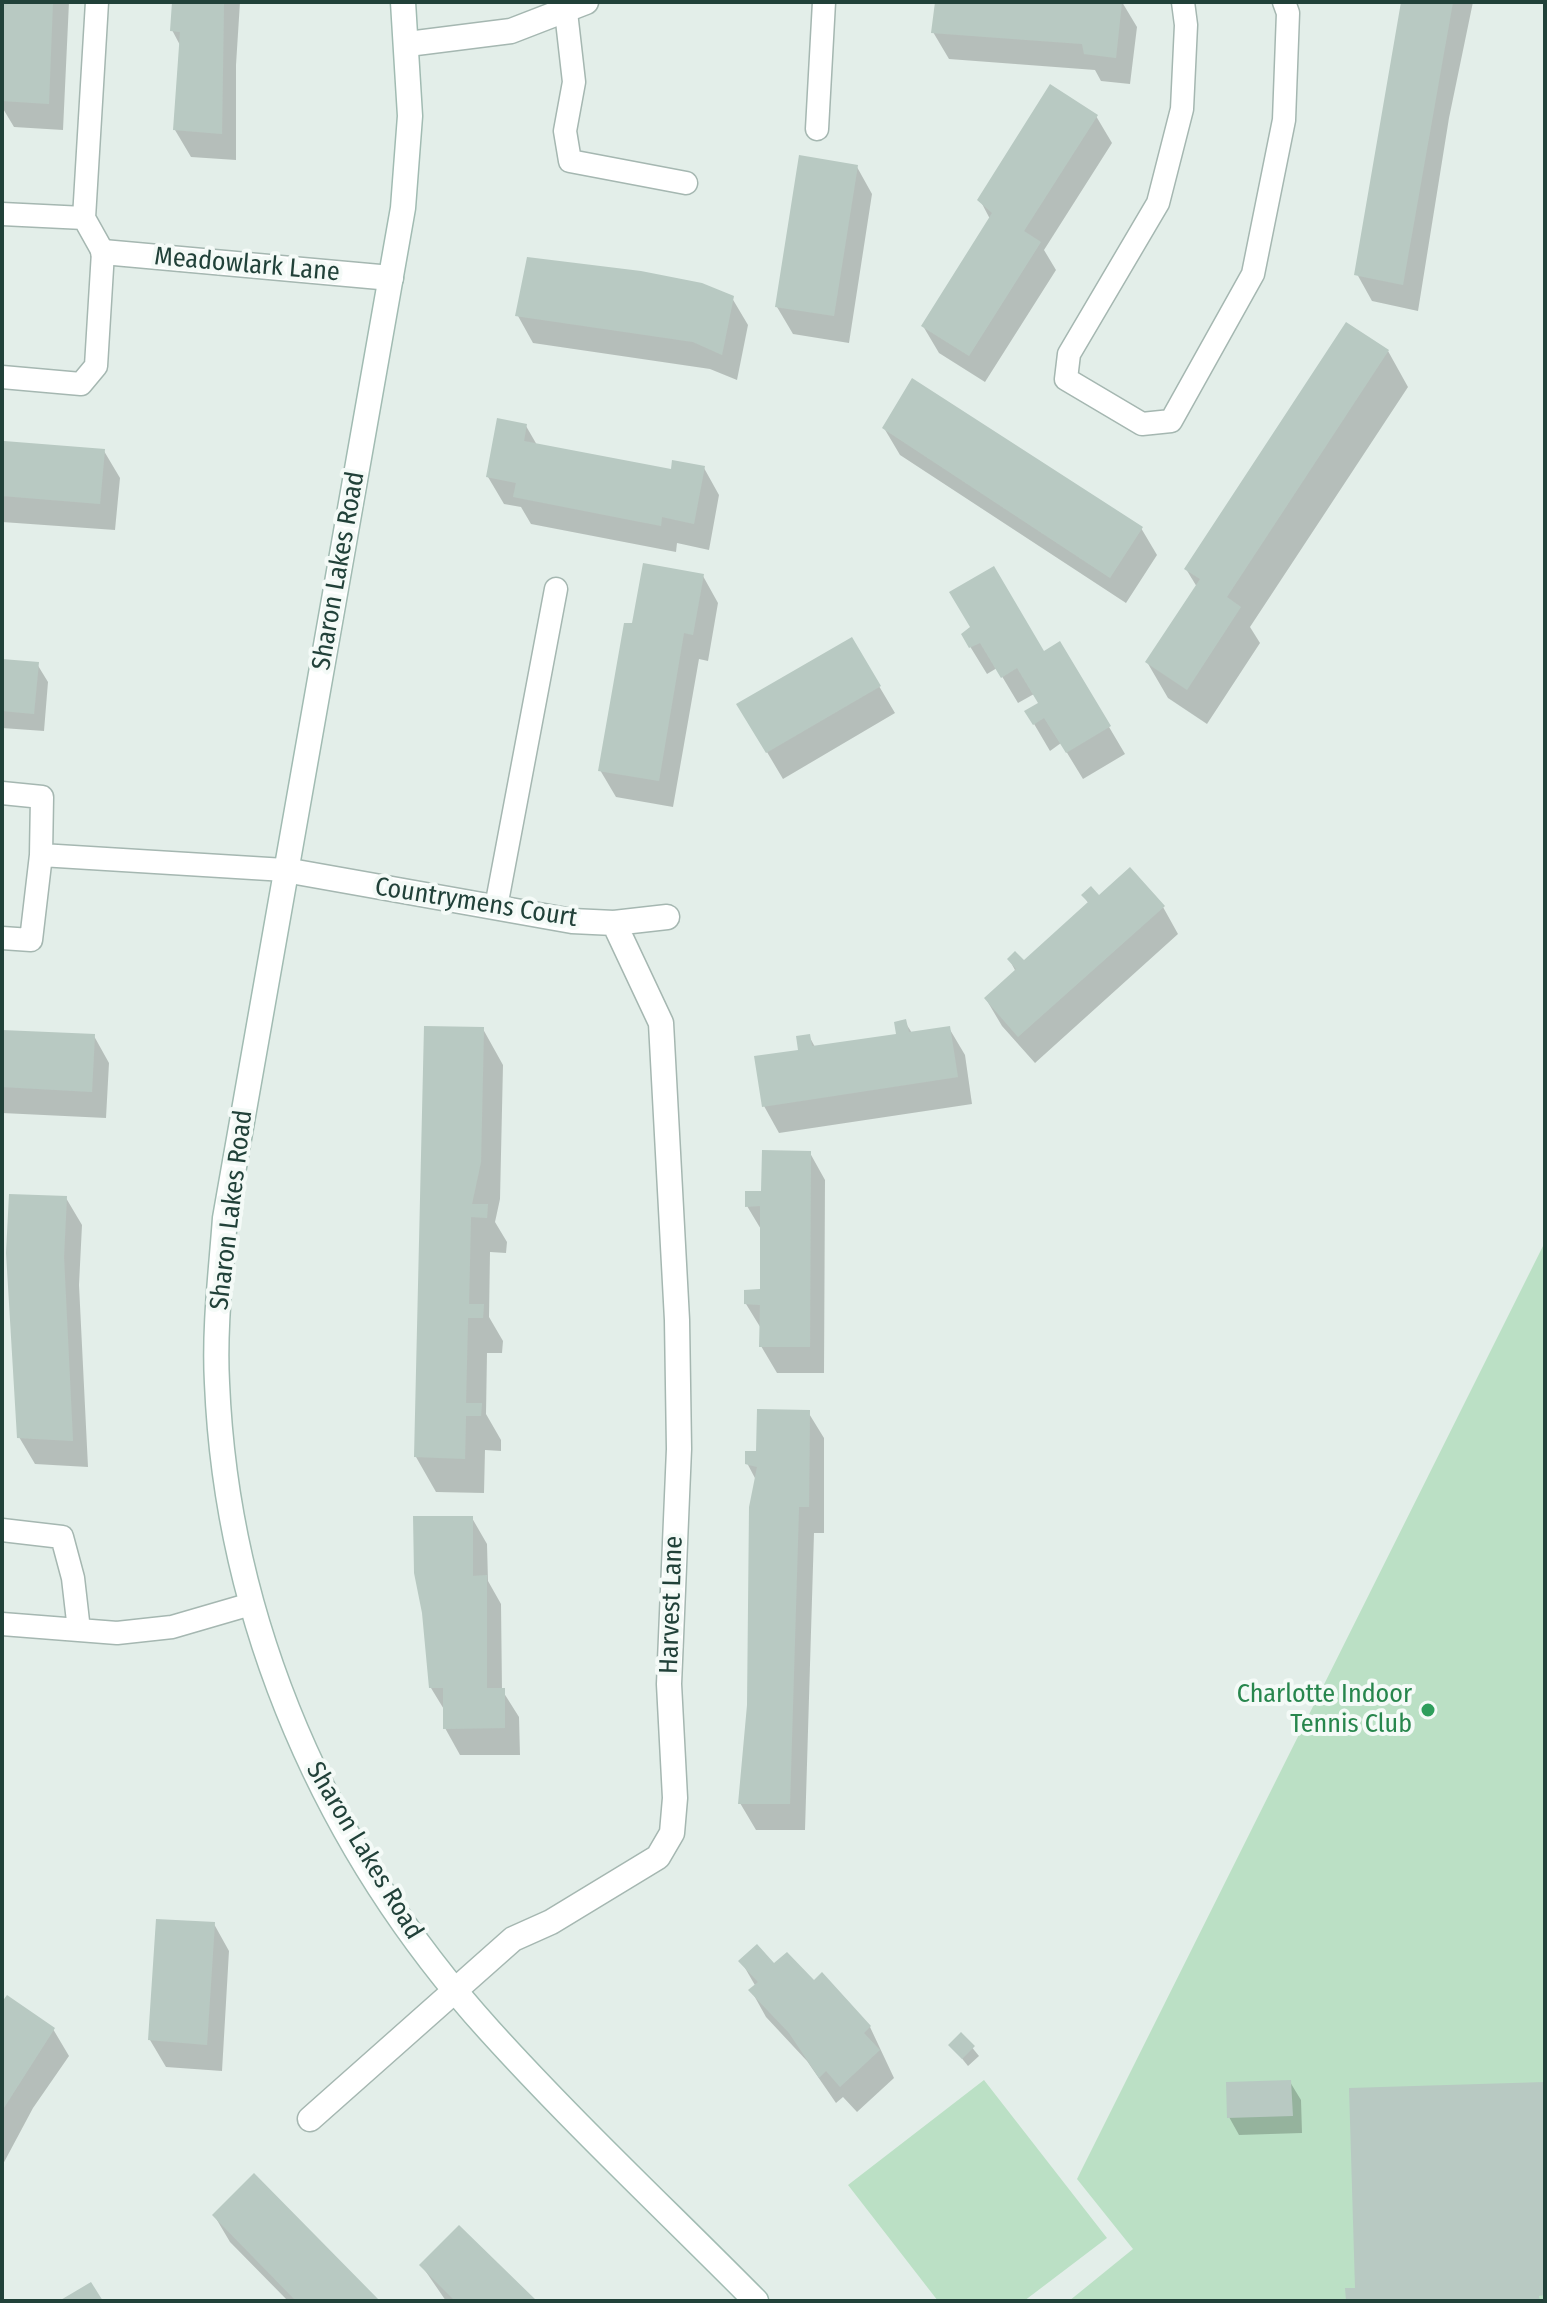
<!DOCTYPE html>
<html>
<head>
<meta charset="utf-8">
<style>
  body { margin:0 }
  #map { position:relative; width:1547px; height:2303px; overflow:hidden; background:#e3eee9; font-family:"Fira Sans Condensed",sans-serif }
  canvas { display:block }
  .frame { position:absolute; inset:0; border:4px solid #214139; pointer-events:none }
</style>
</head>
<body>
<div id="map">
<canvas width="1547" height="2303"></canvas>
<div class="frame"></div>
</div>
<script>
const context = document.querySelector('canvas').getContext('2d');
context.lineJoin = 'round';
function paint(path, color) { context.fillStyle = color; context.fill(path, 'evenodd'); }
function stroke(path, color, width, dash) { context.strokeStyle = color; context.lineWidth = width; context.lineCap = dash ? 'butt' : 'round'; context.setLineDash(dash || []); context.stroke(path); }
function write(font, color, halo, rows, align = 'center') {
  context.font = font + ' "Fira Sans Condensed",sans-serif'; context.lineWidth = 8; context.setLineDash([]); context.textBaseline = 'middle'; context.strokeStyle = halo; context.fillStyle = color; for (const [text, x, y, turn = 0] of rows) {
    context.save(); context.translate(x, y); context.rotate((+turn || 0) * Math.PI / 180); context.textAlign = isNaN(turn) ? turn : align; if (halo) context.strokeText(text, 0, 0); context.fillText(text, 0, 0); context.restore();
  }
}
const green = new Path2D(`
  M 1545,1242 L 1545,2301 L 1069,2301 L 1133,2249 L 1077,2179 Z
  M 984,2080 L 1107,2238 L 1024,2301 L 938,2301 L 848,2185 Z`);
const shadow = new Path2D(`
  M 2,2 L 69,2 L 63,130 L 14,127 L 2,107 Z
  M 174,2 L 240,2 L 236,65 L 236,160 L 191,157 L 175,130 L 181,47 L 172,30 Z
  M 937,2 L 1122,2 L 1137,27 L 1130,84 L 1101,81 L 1095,70 L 949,59 L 933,32 Z
  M 1403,2 L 1473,2 L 1449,118 L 1418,311 L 1372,301 L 1357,274 Z
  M 1096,116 L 1112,143 L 1044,250 L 1056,270 L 985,382 L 939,353 L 923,326 L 990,219 L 980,200 Z
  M 857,167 L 872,194 L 849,343 L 793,334 L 777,307 Z
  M 732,298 L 748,325 L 737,380 L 710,369 L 533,343 L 518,316 Z
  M 1388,351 L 1408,387 L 1250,627 L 1260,643 L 1207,724 L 1168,698 L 1147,662 L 1197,587 L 1186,569 Z
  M 526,426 L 537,445 L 672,472 L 704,468 L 719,495 L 709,550 L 677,543 L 676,552 L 531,524 L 521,507 L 504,504 L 488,477 Z
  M 884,428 L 1141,528 L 1157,555 L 1126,603 L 900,455 Z
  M 104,451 L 120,478 L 115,530 L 2,522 L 2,455 Z
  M 703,576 L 718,603 L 708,661 L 699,659 L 673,807 L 616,797 L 600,770 L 634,626 Z
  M 963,635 L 1043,654 L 1060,644 L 1125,754 L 1083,779 L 1061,743 L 1050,751 L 1027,712 L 1040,704 L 1034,694 L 1018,703 L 997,668 L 987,674 Z
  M 851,639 L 895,713 L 783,779 L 739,705 Z
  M 2,661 L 37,664 L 48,682 L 44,731 L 2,728 Z
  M 1083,895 L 1163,907 L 1178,934 L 1035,1063 L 1002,1026 L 986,999 L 1016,972 L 1009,959 L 1023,963 L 1089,904 Z
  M 905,1022 L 912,1033 L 949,1028 L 965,1055 L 972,1104 L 779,1133 L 764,1106 L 809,1036 L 815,1047 L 898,1035 Z
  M 483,1029 L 503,1065 L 500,1199 L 495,1222 L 507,1242 L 506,1253 L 490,1252 L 489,1317 L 503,1341 L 502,1353 L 487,1353 L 486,1414 L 501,1440 L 501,1451 L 485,1450 L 484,1493 L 436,1492 L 416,1457 Z
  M 2,1032 L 94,1036 L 109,1063 L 106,1118 L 2,1113 Z
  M 810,1153 L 825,1180 L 824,1373 L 777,1373 L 761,1346 L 762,1330 L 746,1304 L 762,1291 L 762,1231 L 747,1206 Z
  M 66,1198 L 82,1225 L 79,1285 L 88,1467 L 35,1464 L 19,1437 Z
  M 808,1412 L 824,1438 L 824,1533 L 814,1533 L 805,1830 L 756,1830 L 740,1803 L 749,1705 L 756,1480 L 747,1463 Z
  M 472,1518 L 487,1544 L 488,1581 L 501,1604 L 502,1690 L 519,1717 L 520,1755 L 460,1755 L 445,1728 L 445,1711 L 431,1688 Z
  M 214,1924 L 229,1951 L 222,2071 L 166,2067 L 150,2040 Z
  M 741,1961 L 774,1966 L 870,2027 L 894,2078 L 857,2112 L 843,2097 L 836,2103 L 807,2061 L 766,2017 L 751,1990 L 756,1987 Z
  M 2,2006 L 53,2029 L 69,2056 L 33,2108 L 2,2166 Z
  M 961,2034 L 979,2056 L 968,2066 L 951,2045 Z
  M 1290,2082 L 1301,2100 L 1302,2133 L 1239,2135 L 1229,2117 Z
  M 214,2215 L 377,2301 L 288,2301 L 230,2242 Z
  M 422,2266 L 534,2301 L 446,2301 Z`);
const building = new Path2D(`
  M 2,2 L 53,2 L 49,104 L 2,101 Z
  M 172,2 L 224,2 L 222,134 L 173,130 L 180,32 L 170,31 Z
  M 935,2 L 1122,2 L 1116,58 L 1084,54 L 1082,44 L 931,33 Z
  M 1401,2 L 1453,2 L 1403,285 L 1354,275 Z
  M 1050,84 L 1098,115 L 1024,231 L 1041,242 L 969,356 L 921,326 L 992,213 L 977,200 Z
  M 799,155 L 858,165 L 834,316 L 775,307 Z
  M 527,257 L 641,271 L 702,283 L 734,296 L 722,355 L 693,342 L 515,316 Z
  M 1346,322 L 1389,350 L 1227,597 L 1241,607 L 1187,690 L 1145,662 L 1200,579 L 1184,569 Z
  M 912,378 L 1143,527 L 1110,578 L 882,428 Z
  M 497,418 L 527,424 L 524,441 L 671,469 L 672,460 L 705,466 L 694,524 L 662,517 L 661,526 L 513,497 L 516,483 L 486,477 Z
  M 4,441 L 105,449 L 100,504 L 2,496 Z
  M 643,563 L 704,574 L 693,635 L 684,633 L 659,781 L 598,771 L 624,623 L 632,623 Z
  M 994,566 L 1044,651 L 1060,641 L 1111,726 L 1066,753 L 1044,718 L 1033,725 L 1024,711 L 1038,703 L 1017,668 L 1001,678 L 980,643 L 969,648 L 961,634 L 970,627 L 949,592 Z
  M 852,637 L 881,686 L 766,753 L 736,704 Z
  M 2,659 L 39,662 L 34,714 L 2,711 Z
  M 1130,867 L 1165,906 L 1018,1037 L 984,998 L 1016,969 L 1007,959 L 1015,951 L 1024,960 L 1088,902 L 1081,895 L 1091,886 L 1099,895 Z
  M 906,1019 L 909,1032 L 950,1026 L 958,1077 L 762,1107 L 754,1056 L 798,1050 L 796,1036 L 810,1034 L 812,1046 L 896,1034 L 894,1022 Z
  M 424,1026 L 484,1027 L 481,1162 L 472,1204 L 488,1204 L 487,1218 L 471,1217 L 469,1304 L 484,1304 L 483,1318 L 468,1318 L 466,1403 L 482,1403 L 481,1416 L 466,1416 L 465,1459 L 414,1457 Z
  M 2,1030 L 95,1034 L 92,1092 L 2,1087 Z
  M 762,1150 L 811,1151 L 810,1347 L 759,1347 L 760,1305 L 744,1304 L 744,1290 L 760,1289 L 760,1206 L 745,1207 L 745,1191 L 761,1191 Z
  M 9,1194 L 67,1196 L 64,1257 L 73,1441 L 17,1438 L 6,1253 Z
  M 757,1409 L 810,1410 L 809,1507 L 799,1507 L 790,1804 L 738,1804 L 747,1705 L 749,1507 L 757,1467 L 745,1464 L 745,1451 L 756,1451 Z
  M 413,1516 L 473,1516 L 473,1576 L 487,1575 L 487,1688 L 505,1688 L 505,1728 L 443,1729 L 443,1688 L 429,1688 L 422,1613 L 414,1573 Z
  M 156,1919 L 215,1922 L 207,2045 L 148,2040 Z
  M 757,1944 L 774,1963 L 787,1952 L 814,1980 L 822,1972 L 871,2026 L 864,2033 L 880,2050 L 840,2087 L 826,2071 L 819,2078 L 789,2033 L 748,1990 L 758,1982 L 738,1961 Z
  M 7,1995 L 55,2028 L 2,2111 L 2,2002 Z
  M 961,2032 L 975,2046 L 962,2059 L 948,2045 Z
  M 1291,2080 L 1293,2116 L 1227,2118 L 1226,2082 Z
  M 1545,2082 L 1545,2295 L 1539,2296 L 1540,2301 L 1346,2301 L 1345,2288 L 1355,2288 L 1349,2088 Z
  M 254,2173 L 380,2301 L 296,2301 L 212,2215 Z
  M 459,2225 L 537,2301 L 455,2301 L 419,2265 Z
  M 91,2282 L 103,2301 L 59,2301 Z`);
const lane = new Path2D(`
  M 1183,2 L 1186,25 L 1182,109 L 1158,203 L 1069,354 L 1066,379 L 1142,424 L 1171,421 L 1253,274 L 1284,120 L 1288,13 L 1284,2
  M 566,12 L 574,82 L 565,131 L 570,161 L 686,183
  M 817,129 L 824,2
  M 2,214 L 84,218 L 103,252 L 96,366 L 81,384 L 2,377
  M 84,218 L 97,2
  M 2,793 L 42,797 L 41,855 L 285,870
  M 496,907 L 556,589
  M 2,938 L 31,940 L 41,855
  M 2,1530 L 62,1537 L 73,1578 L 79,1630
  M 2,1624 L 117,1633 L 172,1627 L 251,1604`);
const street = new Path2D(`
  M 408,44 L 511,31 L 586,2
  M 103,252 L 391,278
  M 285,870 L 572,921 L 614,923 L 667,917
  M 310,2119 L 513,1939 L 551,1922 L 658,1857 L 672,1833 L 675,1798 L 669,1684 L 679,1449 L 677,1320 L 661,1023 L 614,923`);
const secondary = new Path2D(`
  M 403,2 L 410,116 L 403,208 L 225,1218 C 221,1273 214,1328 217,1383 C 227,1624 327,1851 489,2030 C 574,2124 667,2211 756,2301`);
const markers = [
  [1428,1710,8,"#2e9e5b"]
];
const streetNames = [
  ["Meadowlark Lane",247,265,5],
  ["Sharon Lakes Road",339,571,-80],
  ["Countrymens Court",476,903,9],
  ["Sharon Lakes Road",232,1210,-83],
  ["Harvest Lane",672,1605,-88],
  ["Sharon Lakes Road",364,1851,59]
];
const leisureNames = [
  ["Charlotte Indoor",1412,1695],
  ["Tennis Club",1412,1725]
];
paint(green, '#bbe0c5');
paint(shadow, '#0003');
paint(building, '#b8c9c2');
stroke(lane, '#a5b7b1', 25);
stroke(street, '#a5b7b1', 27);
stroke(secondary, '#a1bbb2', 27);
stroke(lane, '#fff', 22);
stroke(street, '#fff', 24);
stroke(secondary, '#fff', 24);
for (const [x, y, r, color] of markers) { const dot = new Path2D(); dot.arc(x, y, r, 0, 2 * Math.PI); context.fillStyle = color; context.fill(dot); stroke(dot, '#f4faf7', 3); }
write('26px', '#214139', '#f4faf7', streetNames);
write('26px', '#27864d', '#f4faf7', leisureNames, 'right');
</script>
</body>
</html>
